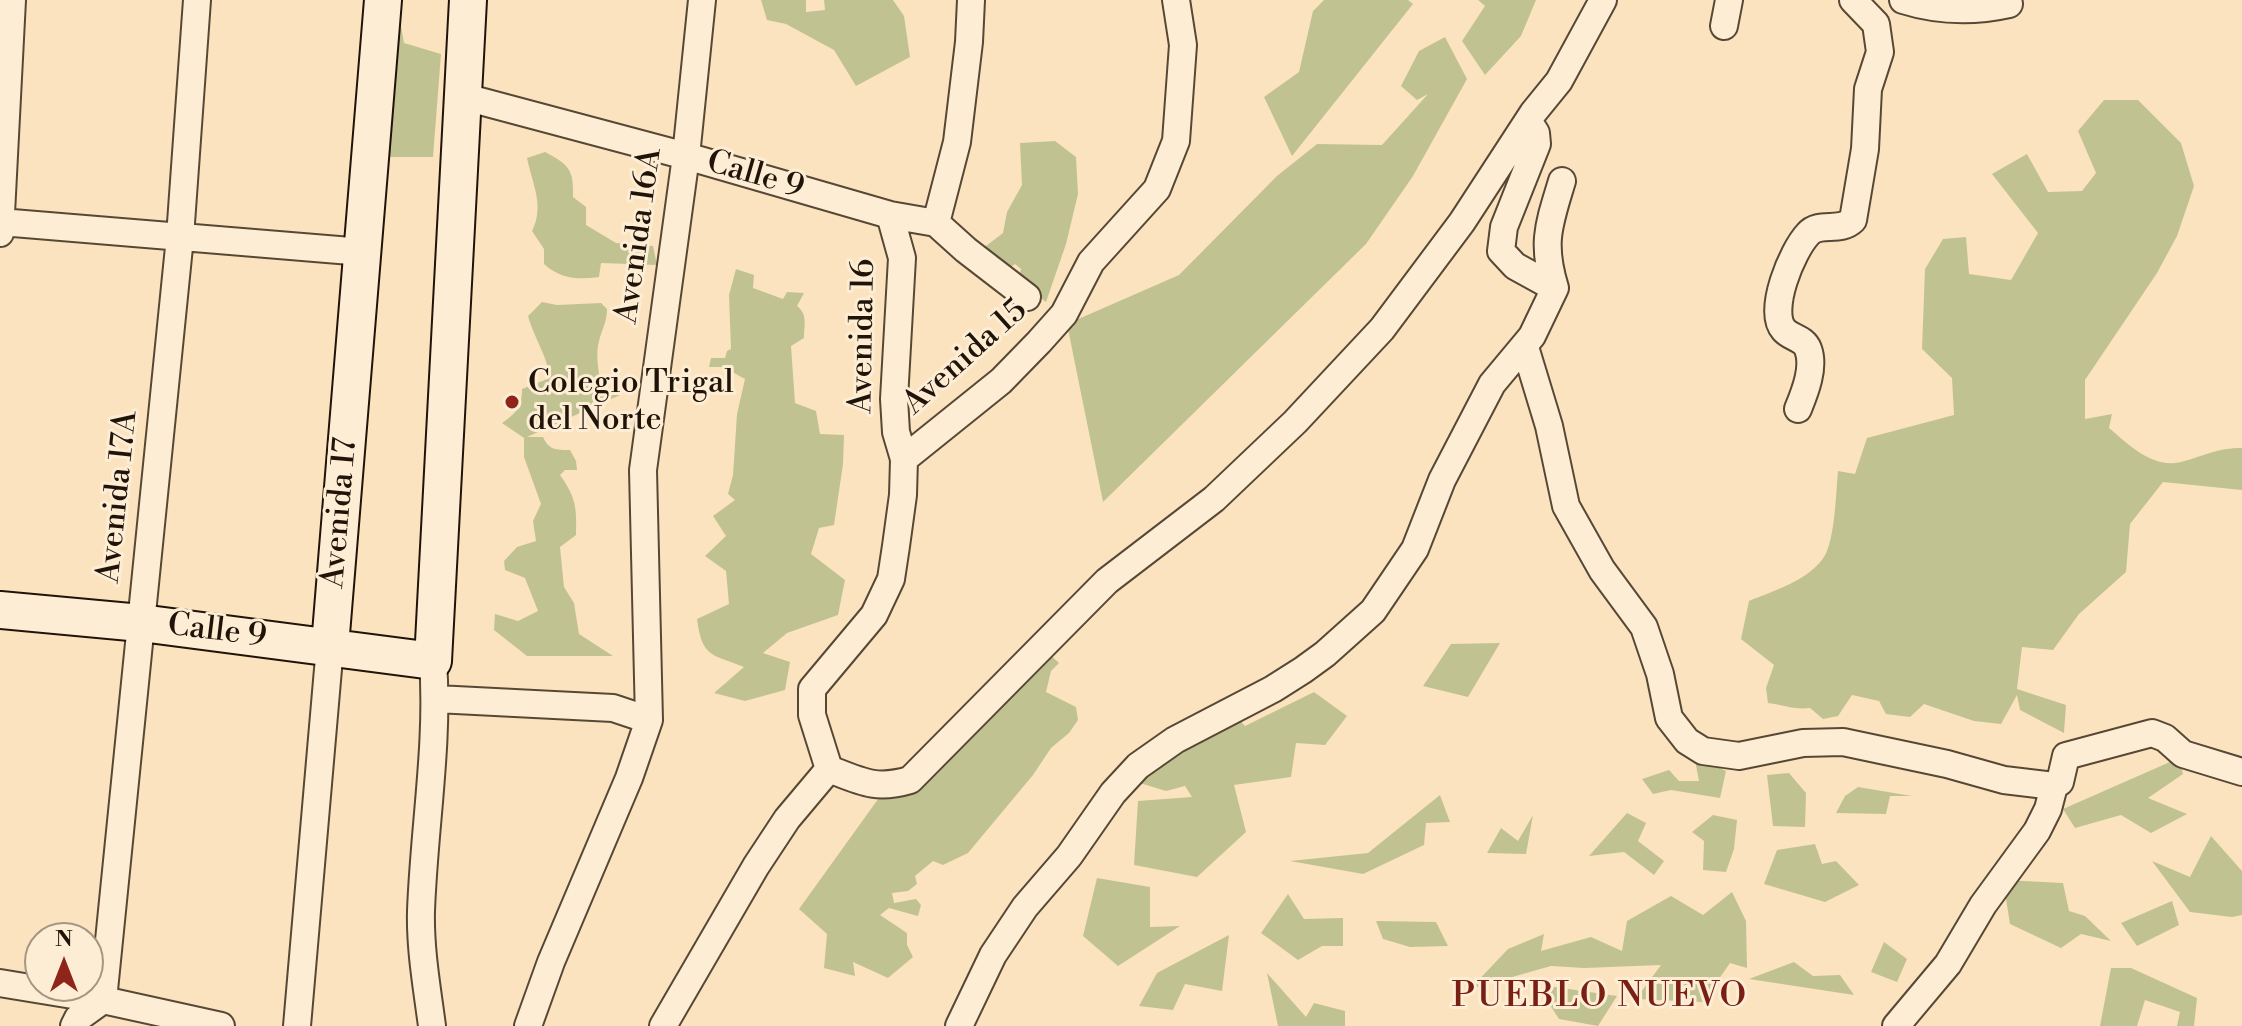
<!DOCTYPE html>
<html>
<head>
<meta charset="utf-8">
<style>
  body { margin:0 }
  #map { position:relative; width:2242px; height:1026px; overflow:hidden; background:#fce3bf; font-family:"Libre Bodoni",serif }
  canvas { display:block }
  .north { position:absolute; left:24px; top:922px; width:80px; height:80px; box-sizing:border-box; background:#fdedd5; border:2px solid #a59683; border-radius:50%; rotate:0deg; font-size:22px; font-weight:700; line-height:32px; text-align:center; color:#201409 }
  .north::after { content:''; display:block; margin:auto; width:28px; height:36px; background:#8f2418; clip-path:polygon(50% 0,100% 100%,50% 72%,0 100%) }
</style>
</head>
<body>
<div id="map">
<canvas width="2242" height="1026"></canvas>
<div class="north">N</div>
</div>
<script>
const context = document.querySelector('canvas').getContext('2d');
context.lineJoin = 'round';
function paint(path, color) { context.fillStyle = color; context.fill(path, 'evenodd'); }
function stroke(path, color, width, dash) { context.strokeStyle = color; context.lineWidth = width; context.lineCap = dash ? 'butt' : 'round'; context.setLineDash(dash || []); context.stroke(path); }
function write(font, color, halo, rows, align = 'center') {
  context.font = font + ' "Libre Bodoni",serif'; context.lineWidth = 6; context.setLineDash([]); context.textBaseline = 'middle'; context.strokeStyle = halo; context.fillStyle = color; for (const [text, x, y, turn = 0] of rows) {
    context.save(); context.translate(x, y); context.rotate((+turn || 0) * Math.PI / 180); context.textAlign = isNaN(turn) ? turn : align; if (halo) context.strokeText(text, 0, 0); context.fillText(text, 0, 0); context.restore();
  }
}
const green = new Path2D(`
  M 761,0 L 806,0 L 806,12 L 825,10 L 824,0 L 893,0 L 904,16 L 910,57 L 856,86 L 834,50 L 786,24 L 767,20 Z
  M 1324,0 L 1408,0 L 1413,4 L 1292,156 L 1264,97 L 1299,72 L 1313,11 Z
  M 1478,0 L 1536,0 L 1521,36 L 1485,75 L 1462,41 L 1485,6 Z
  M 397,4 L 404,43 L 441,54 L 433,157 L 377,157 Z
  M 1445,37 L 1467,79 L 1413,176 L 1366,244 L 1103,502 L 1067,324 L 1179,275 L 1277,176 L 1317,144 L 1382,145 L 1428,94 L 1417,100 L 1401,86 L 1419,51 Z
  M 2104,100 L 2138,100 L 2181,143 L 2194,186 L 2177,236 L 2157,273 L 2085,380 L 2085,419 L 2112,414 L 2109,428 C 2129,445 2153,469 2181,462 C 2204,456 2217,448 2242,448 L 2242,490 L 2163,482 L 2130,524 L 2126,572 L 2079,614 L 2053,650 L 2022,647 L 2017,689 L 2066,705 L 2064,733 L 2020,710 L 2017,695 L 2001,724 L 1974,721 L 1924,704 L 1910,717 L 1886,714 L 1879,701 L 1852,695 L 1838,716 L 1823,719 L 1810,708 C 1794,710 1784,705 1768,703 L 1766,688 L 1774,665 L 1741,639 L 1749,601 C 1773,591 1809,580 1824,557 C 1835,540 1836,492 1838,471 L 1855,474 L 1867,438 L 1954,415 L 1952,378 L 1922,349 L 1925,269 L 1943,239 L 1966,237 L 1969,274 L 2011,280 L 2038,233 L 1992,174 L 2027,154 L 2048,192 L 2082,191 L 2096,173 L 2078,131 Z
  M 1055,141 L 1076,157 L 1078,194 L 1066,244 L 1046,302 L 1018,281 L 1021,269 L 1015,264 L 1008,269 L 982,249 L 1003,233 L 1007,212 L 1022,185 L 1020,143 Z
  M 545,152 C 569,165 574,169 573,197 L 586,207 L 586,225 L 616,243 L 653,246 L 657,265 L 601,263 L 599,277 C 579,280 560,279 544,264 L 544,249 L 532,231 C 545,206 532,183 527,158 Z
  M 736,269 L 754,275 L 753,288 L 783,299 L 787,292 L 804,293 L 797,306 C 808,314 804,326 804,338 L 791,346 L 795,403 L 816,411 L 820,434 L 844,435 L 843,464 L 834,525 L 819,528 L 811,554 L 845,580 L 838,615 L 787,633 L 763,653 L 790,662 L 785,690 L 745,701 L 714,693 L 744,667 C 712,654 702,658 697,619 L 729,604 L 726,571 L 705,556 L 726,536 L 713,516 L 735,500 L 728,494 L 733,475 L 737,414 L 745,379 L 723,367 L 709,367 L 711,358 L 725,358 L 727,351 L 731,349 L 729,295 Z
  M 542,302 L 557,305 L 601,303 L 607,309 C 607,322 602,329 599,341 C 595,356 599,374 602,389 L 620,395 L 527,437 L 543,437 C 549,450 556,450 570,450 L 576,461 L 577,470 L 565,470 L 560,475 C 576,497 577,509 576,535 L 560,547 L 564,587 L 574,603 L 579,634 L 613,656 L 527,656 L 494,630 L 495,614 L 518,621 L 538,611 L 525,578 L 505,570 L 504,561 L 517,547 L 536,541 L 533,521 L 541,504 L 524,457 L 524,438 L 502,423 C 517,413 522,406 522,389 L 550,378 C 547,355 534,338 528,316 Z
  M 1500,643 L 1468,697 L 1423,686 L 1451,644 Z
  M 1045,650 L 1059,663 L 1051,671 L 1046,692 L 1076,707 L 1078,720 L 1069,733 L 1051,748 L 1033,775 L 968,853 L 943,865 L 933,861 L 915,876 L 917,884 L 908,891 L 892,893 L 894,903 L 916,899 L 921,905 L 918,916 L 889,908 L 880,915 L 907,933 L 907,945 L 913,957 L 888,978 L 853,962 L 855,976 L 824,968 L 827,934 L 799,909 L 881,795 Z
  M 1314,692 L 1347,716 L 1325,745 L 1296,743 L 1291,777 L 1234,785 L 1246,832 L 1197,877 L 1134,865 L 1138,801 L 1192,797 L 1185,786 L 1166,791 L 1140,783 L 1152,754 L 1201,741 L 1220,699 L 1245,726 Z
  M 1694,755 L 1726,771 L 1720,798 L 1671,790 L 1653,794 L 1642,779 L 1669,770 L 1679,781 L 1699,781 Z
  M 2179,758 L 2183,774 L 2148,798 L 2187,814 L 2151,833 L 2121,815 L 2075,828 L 2063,809 Z
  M 1789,773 L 1806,793 L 1805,827 L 1773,826 L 1767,775 Z
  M 1858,787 L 1912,796 L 1890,796 L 1886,814 L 1836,813 L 1845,796 Z
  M 1440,795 L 1450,822 L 1426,823 L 1424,845 L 1363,874 L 1290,861 L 1368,853 Z
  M 1627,813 L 1646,823 L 1638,841 L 1664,861 L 1654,875 L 1624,852 L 1589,856 Z
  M 1533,815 L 1526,854 L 1487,853 L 1501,828 L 1518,841 Z
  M 1713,815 L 1737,820 L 1734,849 L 1726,872 L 1703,870 L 1704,841 L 1692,832 Z
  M 2211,836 L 2242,871 L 2242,915 L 2232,917 L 2190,912 L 2152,861 L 2190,877 Z
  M 1815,844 L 1822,864 L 1836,861 L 1859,885 L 1825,902 L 1764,884 L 1777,850 Z
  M 1097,878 L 1150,887 L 1150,927 L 1180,926 L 1118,966 L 1083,936 Z
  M 2003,880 L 2063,883 L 2069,911 L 2085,916 L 2111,941 L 2081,934 L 2061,948 L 2010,924 Z
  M 1732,892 L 1746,921 L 1747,968 L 1730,963 L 1703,1002 L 1636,999 L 1661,965 L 1584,968 L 1551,966 L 1470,989 L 1508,949 L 1544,934 L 1541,951 L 1591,937 L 1622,951 L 1627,921 L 1671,896 L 1703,915 Z
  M 1288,894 L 1304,919 L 1343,918 L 1343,946 L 1322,946 L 1298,960 L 1261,933 Z
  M 2172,901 L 2179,925 L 2137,946 L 2121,923 Z
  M 1376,921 L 1436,922 L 1448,946 L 1410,947 L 1383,939 Z
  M 1229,935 L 1222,991 L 1185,984 L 1173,1010 L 1139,1006 L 1157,973 Z
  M 1884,942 L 1907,959 L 1897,982 L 1871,972 Z
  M 1794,962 L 1813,976 L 1840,975 L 1854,995 L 1749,979 Z
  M 2111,968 L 2131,968 L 2197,998 L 2194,1026 L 2177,1026 L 2180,1012 L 2145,1000 L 2137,1026 L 2100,1026 Z
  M 1267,973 L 1306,1017 L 1314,1003 L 1345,1011 L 1345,1026 L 1278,1026 Z
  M 1555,987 L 1617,996 L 1598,1026 L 1559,1019 L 1541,991 Z`);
const street = new Path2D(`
  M 1903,0 C 1938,11 1973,12 2009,4
  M 1724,26 L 1729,0
  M 461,96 L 686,156 L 890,215 L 936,223 L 966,250 L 1027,297
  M 1529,122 L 1536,133 L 1537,144 L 1504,227 L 1501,251 L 1515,266 L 1555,288
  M 0,222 L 363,252
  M 936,223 L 957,142 L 969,42 L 971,0
  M 0,233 L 12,0
  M 1525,347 L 1549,426 L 1566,506 L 1602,570 L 1644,627 L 1660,674 L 1669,718 L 1687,741 L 1703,751 L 1739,756 L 1803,743 L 1843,742 L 1947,764 L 2004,780 L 2054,786
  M 1798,409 C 1805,392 1815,367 1808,349 C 1804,338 1791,338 1784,330 C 1767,311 1792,251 1808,234 C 1819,221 1840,233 1853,220 L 1865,149 L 1868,89 L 1880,52 L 1876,24 L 1853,0
  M 904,459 L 1001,381 L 1039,342 L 1064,314 L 1091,262 L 1157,189 L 1176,141 L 1183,45 L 1176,0
  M 436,699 L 613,708 L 649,720
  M 829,769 C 862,782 876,790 910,780 L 1107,581 L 1214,499 L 1295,422 L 1382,329 L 1462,222 L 1533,113 L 1559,81 L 1603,0
  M 829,769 L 812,715 L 812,689 L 874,615 L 891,579 L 896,546 L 903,495 L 904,459 L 896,432 L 894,399 L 902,258 L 890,215
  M 0,983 L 103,1000 L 221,1026
  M 103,1000 L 180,237 L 197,0
  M 74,1026 L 78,1018 L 103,1000
  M 297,1026 L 330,646
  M 432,1026 C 427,988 420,949 421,911 C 424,827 439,744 433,661
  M 528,1026 L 551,962 L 629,778 L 649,720 L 643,470 L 686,156 L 702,0
  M 663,1026 L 756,866 L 787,819 L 829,769
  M 959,1026 L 993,955 L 1025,907 L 1069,856 L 1113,793 L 1138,766 L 1175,740 L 1273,689 L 1303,670 L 1325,654 L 1373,611 L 1415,549 L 1442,480 L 1492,384 L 1532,336 L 1555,288 C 1541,243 1549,224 1562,181
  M 1896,1026 L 1948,964 L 1983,905 L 2037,831 L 2048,809 L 2054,786 L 2060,782 L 2066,756 L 2152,733 L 2165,738 L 2183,754 L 2242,772`);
const secondary = new Path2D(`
  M 0,610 L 141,623 L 433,661 L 468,0
  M 330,646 L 383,0`);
const markers = [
  [512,402,8,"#8f2418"]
];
const streetNames = [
  ["Calle 9",755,176,16],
  ["Avenida 16A",640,236,-82],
  ["Avenida 16",864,336,-89],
  ["Avenida 15",966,358,-42],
  ["Avenida 17A",119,497,-84],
  ["Avenida 17",341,513,-85],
  ["Calle 9",217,632,7]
];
const poiNames = [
  ["Colegio Trigal",528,384],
  ["del Norte",528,421]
];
const neighbourhoodNames = [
  ["PUEBLO NUEVO",1600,998]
];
paint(green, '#c0c391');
stroke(street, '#574836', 30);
stroke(secondary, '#201409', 40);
stroke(street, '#fdedd5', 26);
stroke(secondary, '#fdedd5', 36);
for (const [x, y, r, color] of markers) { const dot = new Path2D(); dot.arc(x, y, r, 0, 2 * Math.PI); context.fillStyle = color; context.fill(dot); stroke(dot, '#fdedd5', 3); }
write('32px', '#201409', '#fdedd5', streetNames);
write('32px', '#201409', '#fdedd5', poiNames, 'left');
context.letterSpacing = '2px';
write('34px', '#7a1f14', '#fdedd5', neighbourhoodNames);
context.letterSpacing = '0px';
</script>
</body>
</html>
